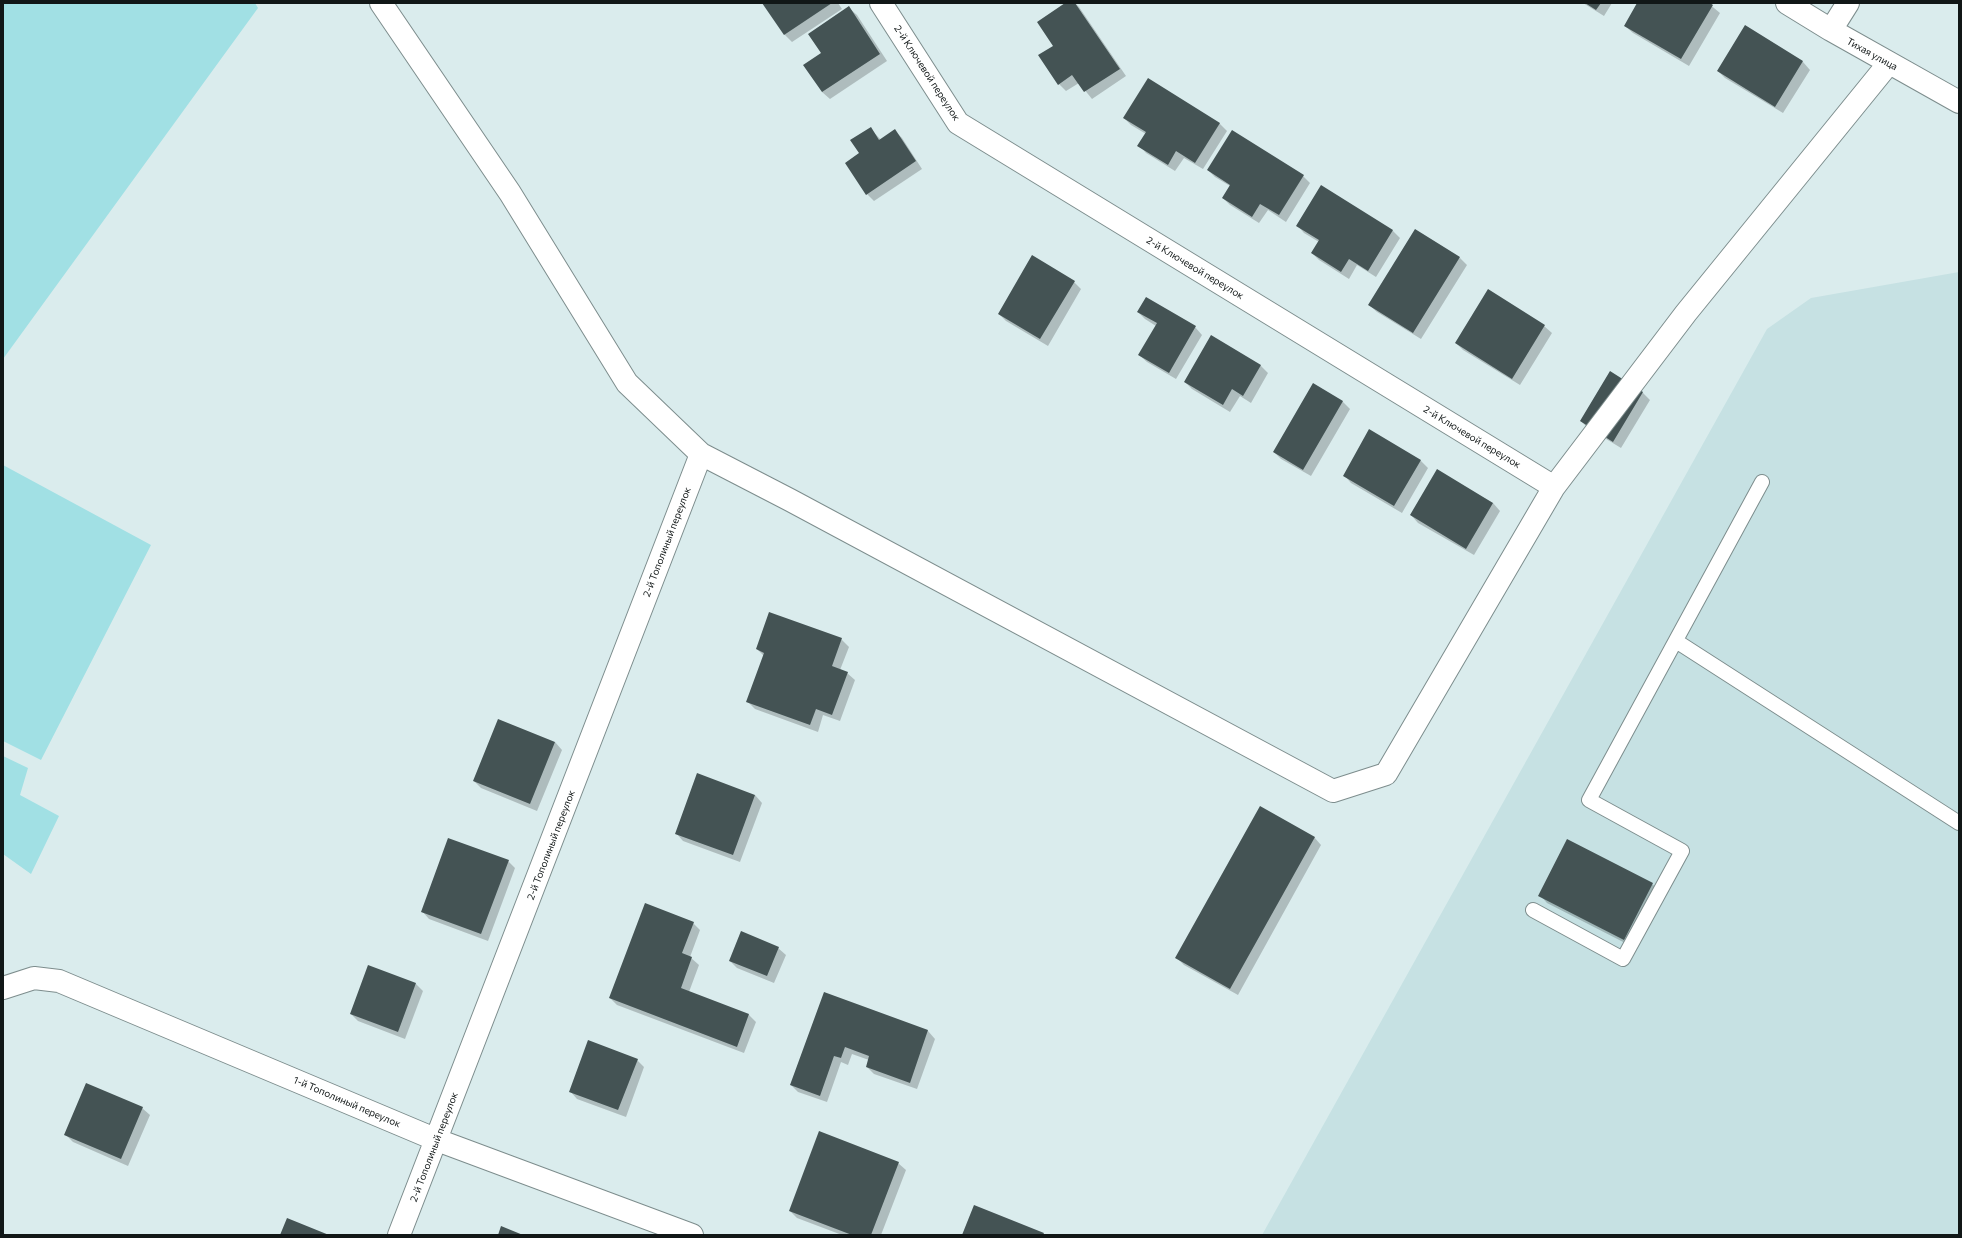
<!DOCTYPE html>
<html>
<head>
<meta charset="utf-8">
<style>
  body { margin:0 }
  #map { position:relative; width:1962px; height:1238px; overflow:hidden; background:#daeced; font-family:Commissioner,sans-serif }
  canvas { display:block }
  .frame { position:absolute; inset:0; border:4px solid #111717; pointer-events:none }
</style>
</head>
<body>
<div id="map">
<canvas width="1962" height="1238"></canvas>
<div class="frame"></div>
</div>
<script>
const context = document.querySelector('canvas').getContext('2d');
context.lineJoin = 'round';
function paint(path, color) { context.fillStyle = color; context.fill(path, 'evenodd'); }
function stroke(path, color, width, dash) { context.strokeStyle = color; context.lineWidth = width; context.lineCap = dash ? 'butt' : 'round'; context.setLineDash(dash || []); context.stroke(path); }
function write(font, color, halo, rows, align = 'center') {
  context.font = font + ' Commissioner,sans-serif'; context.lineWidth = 4; context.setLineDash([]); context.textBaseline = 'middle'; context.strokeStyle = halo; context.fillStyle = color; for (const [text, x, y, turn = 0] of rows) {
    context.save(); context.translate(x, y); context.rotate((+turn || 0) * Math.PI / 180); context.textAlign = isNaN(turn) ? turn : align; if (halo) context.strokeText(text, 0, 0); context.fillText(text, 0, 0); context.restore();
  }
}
const built = new Path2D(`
  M 1959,272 L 1959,1235 L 1262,1235 L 1767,329 L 1811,298 Z`);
const green = new Path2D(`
  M 3,3 L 255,3 L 258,8 L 3,359 Z
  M 3,465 L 151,545 L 41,760 L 3,741 Z
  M 3,756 L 28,768 L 20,795 L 59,816 L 31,874 L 3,854 Z`);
const shadow = new Path2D(`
  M 764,3 L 838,3 L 842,9 L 792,42 L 785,35 Z
  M 1067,3 L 1075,3 L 1079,7 L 1126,76 L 1092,99 L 1079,83 L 1066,91 L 1059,84 L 1054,46 Z
  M 1583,3 L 1612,3 L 1604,16 Z
  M 1638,3 L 1708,3 L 1720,13 L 1689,66 L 1633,33 L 1625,26 Z
  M 849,8 L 857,15 L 887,61 L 830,99 L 822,92 L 822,54 Z
  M 1745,27 L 1803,62 L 1810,70 L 1783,113 L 1725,78 L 1718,71 Z
  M 1124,118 L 1219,123 L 1227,131 L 1203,169 L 1184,158 L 1175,171 L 1146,153 L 1139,145 L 1146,134 L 1131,125 Z
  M 870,128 L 881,140 L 894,130 L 902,138 L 922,169 L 874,201 L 867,194 L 861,154 Z
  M 1208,170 L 1303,176 L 1310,183 L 1286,222 L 1268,210 L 1259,223 L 1230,205 L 1223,198 L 1230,186 L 1215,177 Z
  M 1321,187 L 1393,231 L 1400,238 L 1376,277 L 1357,265 L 1349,279 L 1319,260 L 1312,253 L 1319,242 L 1304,233 L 1297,225 Z
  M 1460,258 L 1467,265 L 1421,339 L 1377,312 L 1369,305 Z
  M 1074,282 L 1081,289 L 1048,346 L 1006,321 L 999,314 Z
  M 1138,312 L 1195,327 L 1202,335 L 1176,379 L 1147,362 L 1139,355 L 1156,326 L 1145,319 Z
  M 1544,326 L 1552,333 L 1520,385 L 1463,350 L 1456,343 Z
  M 1211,337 L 1261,366 L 1268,373 L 1251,403 L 1240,396 L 1230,412 L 1192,389 L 1185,382 Z
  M 1611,373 L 1643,393 L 1650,400 L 1621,448 L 1588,428 L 1581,421 Z
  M 1342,401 L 1350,409 L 1311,476 L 1281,459 L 1274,452 Z
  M 1421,461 L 1428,468 L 1402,513 L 1351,483 L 1344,475 Z
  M 1437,471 L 1493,503 L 1500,511 L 1474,555 L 1418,523 L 1411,515 Z
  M 841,639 L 849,647 L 840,670 L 847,673 L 855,680 L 840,721 L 823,715 L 818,732 L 755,709 L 747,701 L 764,656 L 757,649 Z
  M 555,742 L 562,750 L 537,811 L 481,788 L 474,781 Z
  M 755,795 L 762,803 L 740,862 L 683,841 L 676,833 Z
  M 1314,837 L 1321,845 L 1238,995 L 1184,965 L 1177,958 Z
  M 508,861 L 515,868 L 488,941 L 429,919 L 422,911 Z
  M 1652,884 L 1660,891 L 1631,946 L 1547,903 L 1540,895 Z
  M 693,923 L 700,930 L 690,957 L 699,965 L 689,992 L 749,1015 L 756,1022 L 744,1053 L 617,1005 L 610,998 Z
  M 778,948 L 786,955 L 774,983 L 737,968 L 730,961 Z
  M 416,984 L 423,991 L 405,1039 L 358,1021 L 351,1014 Z
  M 824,994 L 928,1031 L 935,1039 L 917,1089 L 874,1074 L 867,1067 L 869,1060 L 852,1054 L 848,1065 L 841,1062 L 827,1102 L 798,1092 L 791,1085 Z
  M 637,1060 L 644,1067 L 626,1117 L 577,1099 L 570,1091 Z
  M 142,1108 L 150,1115 L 128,1166 L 73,1142 L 66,1135 Z
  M 898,1163 L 906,1170 L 881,1235 L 842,1235 L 797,1218 L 790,1211 Z`);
const building = new Path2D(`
  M 762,3 L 832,3 L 784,35 Z
  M 1065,3 L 1075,3 L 1120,69 L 1084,92 L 1072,75 L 1058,85 L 1038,55 L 1053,46 L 1037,22 Z
  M 1585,3 L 1601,3 L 1596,10 Z
  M 1637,3 L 1710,3 L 1713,5 L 1681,59 L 1624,26 Z
  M 849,6 L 880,54 L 822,92 L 803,65 L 821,53 L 808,34 Z
  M 1745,25 L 1803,61 L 1775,107 L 1717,71 Z
  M 1148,78 L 1220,123 L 1195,163 L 1176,151 L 1168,165 L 1137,146 L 1146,132 L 1123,118 Z
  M 871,127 L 879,140 L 895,129 L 916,161 L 866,195 L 845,163 L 859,153 L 850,140 Z
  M 1232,130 L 1304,175 L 1279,215 L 1260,204 L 1252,217 L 1222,198 L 1230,185 L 1207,170 Z
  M 1321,185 L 1393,230 L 1368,271 L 1349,259 L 1341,272 L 1311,253 L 1319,240 L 1296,226 Z
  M 1415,229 L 1460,257 L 1413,333 L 1368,305 Z
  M 1032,255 L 1075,281 L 1040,339 L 998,314 Z
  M 1488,289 L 1545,325 L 1512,379 L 1455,343 Z
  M 1146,297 L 1196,326 L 1169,373 L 1138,355 L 1157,323 L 1137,312 Z
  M 1211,335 L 1261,365 L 1243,396 L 1232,389 L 1223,405 L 1184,382 Z
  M 1610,371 L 1643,392 L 1613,442 L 1580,421 Z
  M 1313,383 L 1343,401 L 1303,470 L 1273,452 Z
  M 1369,429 L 1421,460 L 1394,506 L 1343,476 Z
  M 1437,469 L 1493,503 L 1466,549 L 1410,515 Z
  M 769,612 L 842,638 L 832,666 L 848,672 L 832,715 L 816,709 L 810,725 L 746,702 L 764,653 L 756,649 Z
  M 498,719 L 555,742 L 530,804 L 473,781 Z
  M 697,773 L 755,795 L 733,855 L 675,834 Z
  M 1260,806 L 1315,837 L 1230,989 L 1175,958 Z
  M 448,838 L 509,860 L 481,934 L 421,912 Z
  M 1567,839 L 1653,883 L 1624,940 L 1538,896 Z
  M 645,903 L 694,922 L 682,953 L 692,957 L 681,988 L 749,1014 L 737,1047 L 609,998 Z
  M 741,931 L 779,947 L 767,976 L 729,961 Z
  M 368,965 L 416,983 L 398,1032 L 350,1014 Z
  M 824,992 L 928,1030 L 910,1083 L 866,1067 L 869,1056 L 845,1047 L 841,1058 L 834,1056 L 820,1096 L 790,1085 Z
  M 588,1040 L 638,1059 L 618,1110 L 569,1092 Z
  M 86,1083 L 143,1107 L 121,1159 L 64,1135 Z
  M 819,1131 L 899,1162 L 871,1235 L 852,1235 L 789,1211 Z
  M 974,1205 L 1044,1233 L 1043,1235 L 962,1235 Z
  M 287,1218 L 329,1235 L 280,1235 Z
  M 501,1226 L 523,1235 L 498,1235 Z`);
const service = new Path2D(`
  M 1676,641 L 1959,823
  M 1533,910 L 1623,959 L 1682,851 L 1589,800 L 1762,482`);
const minor = new Path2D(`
  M 381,3 L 510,193 L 627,383 L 701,454 L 790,500 L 1333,791 L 1386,774 L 1554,487 L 1686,313 L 1889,63
  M 881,3 L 958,123 L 1554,487
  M 1787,3 L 1831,30 L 1959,102
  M 1831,30 L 1848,3
  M 3,988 L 34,978 L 59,981 L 437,1140 L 692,1235
  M 399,1235 L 701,454`);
const streetNames = [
  ["Тихая улица",1872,54,29],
  ["2-й Ключевой переулок",927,73,57],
  ["2-й Ключевой переулок",1195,268,31],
  ["2-й Ключевой переулок",1472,437,31],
  ["2-й Тополиный переулок",667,542,-69],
  ["2-й Тополиный переулок",551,845,-69],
  ["1-й Тополиный переулок",347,1102,23],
  ["2-й Тополиный переулок",434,1147,-69]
];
paint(built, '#c6e1e3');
paint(green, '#a1e0e4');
paint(shadow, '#0003');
paint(building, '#445354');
stroke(service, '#7d8d8d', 16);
stroke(minor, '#7d8d8d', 24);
stroke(service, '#fff', 14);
stroke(minor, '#fff', 22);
write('10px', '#111717', '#fff', streetNames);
</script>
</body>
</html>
